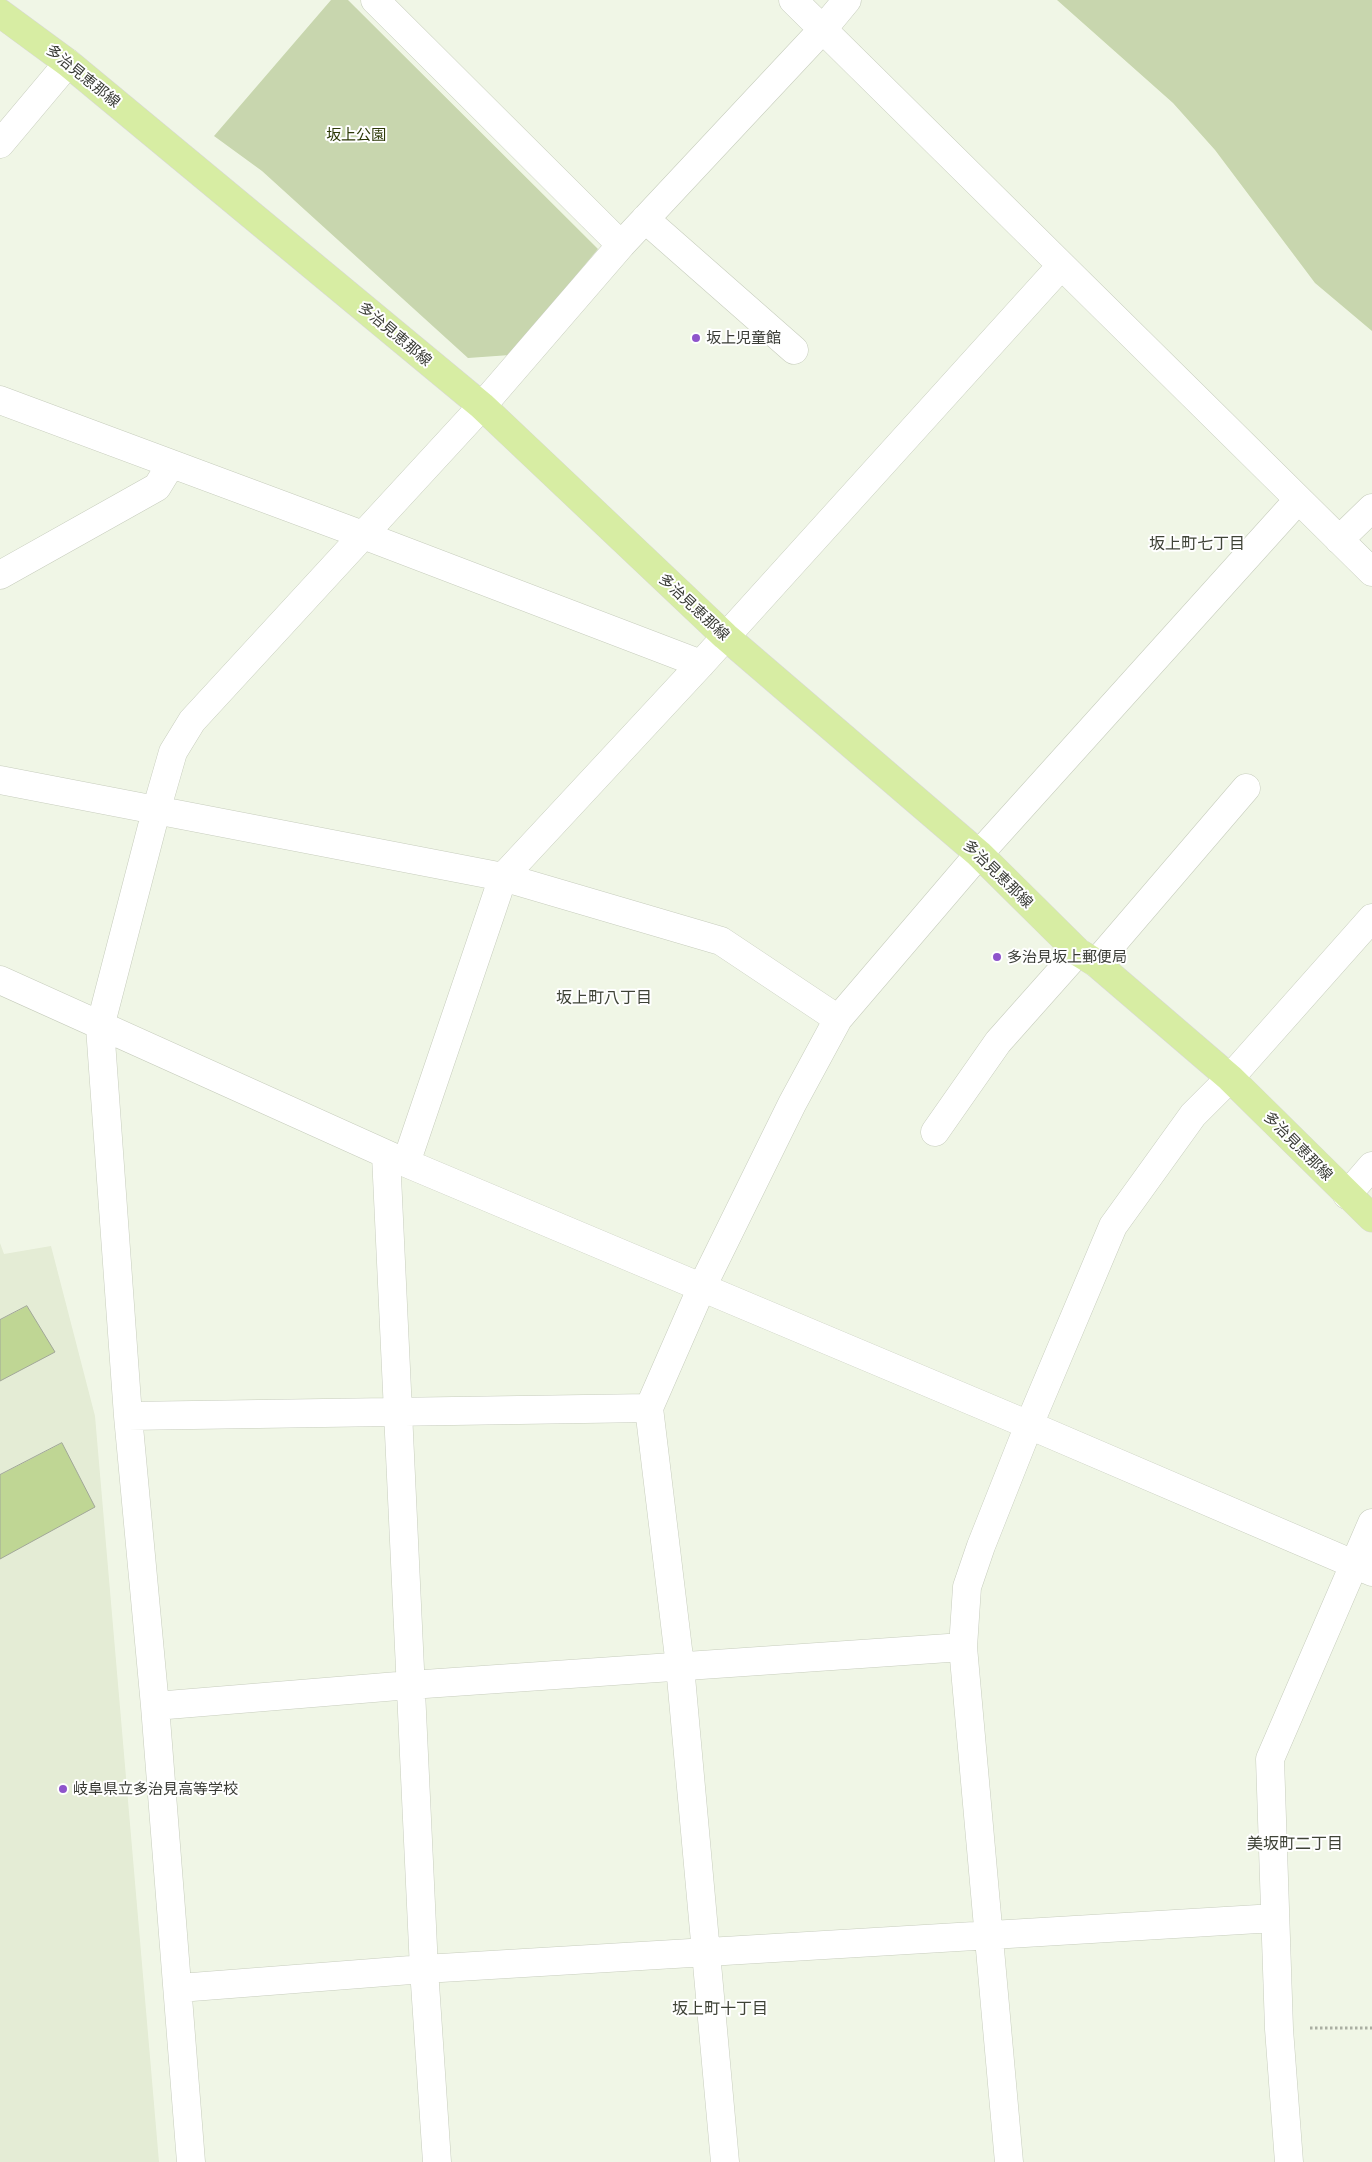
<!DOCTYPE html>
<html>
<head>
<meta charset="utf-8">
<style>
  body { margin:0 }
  canvas { display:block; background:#f0f6e6 }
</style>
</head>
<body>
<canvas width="1372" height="2162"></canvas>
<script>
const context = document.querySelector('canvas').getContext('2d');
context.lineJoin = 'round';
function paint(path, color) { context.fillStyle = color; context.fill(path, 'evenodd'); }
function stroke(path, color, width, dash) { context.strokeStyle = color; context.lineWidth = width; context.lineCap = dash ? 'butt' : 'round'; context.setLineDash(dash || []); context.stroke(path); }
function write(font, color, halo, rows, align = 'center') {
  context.font = font + ' Barlow,"Noto Sans JP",sans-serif'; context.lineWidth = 4; context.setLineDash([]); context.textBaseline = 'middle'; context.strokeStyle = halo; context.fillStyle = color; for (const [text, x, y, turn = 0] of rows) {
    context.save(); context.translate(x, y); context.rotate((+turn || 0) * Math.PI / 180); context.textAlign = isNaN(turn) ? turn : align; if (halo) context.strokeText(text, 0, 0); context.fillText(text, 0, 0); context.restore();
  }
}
const built = new Path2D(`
  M 0,1243 L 4,1254 L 51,1246 L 95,1416 L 159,2162 L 0,2162 Z`);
const green = new Path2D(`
  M 331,0 L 348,0 L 598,249 L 510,355 L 468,358 L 262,171 L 214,136 Z
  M 1057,0 L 1372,0 L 1372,331 L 1315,283 L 1215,150 L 1173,103 Z`);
const building = new Path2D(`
  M 27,1306 L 55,1352 L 0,1381 L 0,1320 Z
  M 62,1443 L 95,1507 L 0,1559 L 0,1475 Z`);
const path = new Path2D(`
  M 1310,2028 L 1372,2028`);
const minor = new Path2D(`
  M 375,0 L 621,245
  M 793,0 L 1372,572
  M 0,144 L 68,63
  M 645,219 L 794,350
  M 0,400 L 363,535 L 701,664
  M 1339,540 L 1372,508
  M 0,575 L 157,487 L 171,464
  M 0,780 L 503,877 L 721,941 L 838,1019
  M 1096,963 L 1246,788
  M 0,980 L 406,1163 L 1029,1425 L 1372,1572
  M 935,1132 L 998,1042 L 1078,952
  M 386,1155 L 424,1969 L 437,2162
  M 406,1163 L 503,877 L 701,664 L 1061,266
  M 1347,1195 L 1372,1166
  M 128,1416 L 649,1408
  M 155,1706 L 410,1685 L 963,1647
  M 179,1988 L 424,1969 L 1275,1918
  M 191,2162 L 155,1706 L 128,1416 L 100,1027 L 156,811 L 173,752 L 192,721 L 482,406 L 621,245 L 823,29 L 847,0
  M 725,2162 L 680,1666 L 649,1408 L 701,1289 L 792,1104 L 838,1019 L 979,854 L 1298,500
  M 1009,2162 L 963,1647 L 967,1587 L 981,1546 L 1029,1425 L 1113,1226 L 1193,1115 L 1230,1078 L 1372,918
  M 1289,2162 L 1279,2029 L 1270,1759 L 1372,1523`);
const major = new Path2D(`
  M 0,13 L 68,63 L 482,406 L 725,636 L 979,854 L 1078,952 L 1096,963 L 1230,1078 L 1372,1218`);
const markers = [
  [696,338,5,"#8e54cb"],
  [997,957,5,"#8e54cb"],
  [63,1789,5,"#8e54cb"]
];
const streetNames = [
  ["多治見恵那線",83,76,39],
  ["多治見恵那線",395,334,40],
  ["多治見恵那線",694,607,43],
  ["多治見恵那線",998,874,44],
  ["多治見恵那線",1298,1146,45]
];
const parkNames = [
  ["坂上公園",356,135]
];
const poiNames = [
  ["坂上児童館",706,338],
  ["多治見坂上郵便局",1007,957],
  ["岐阜県立多治見高等学校",73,1789]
];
const neighbourhoodNames = [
  ["坂上町七丁目",1197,544],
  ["坂上町八丁目",604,998],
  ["美坂町二丁目",1295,1844],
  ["坂上町十丁目",720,2009]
];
paint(built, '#e4ecd5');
paint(green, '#c8d6ae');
paint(building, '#bfd694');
stroke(building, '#a1a798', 1);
stroke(minor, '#c7cdbd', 29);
stroke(major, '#d8d8d7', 29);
stroke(path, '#aaaea2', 3, [2.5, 2.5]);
stroke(minor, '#fff', 28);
stroke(major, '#d7eda3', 28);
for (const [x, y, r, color] of markers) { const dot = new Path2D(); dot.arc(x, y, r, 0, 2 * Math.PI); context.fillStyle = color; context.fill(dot); stroke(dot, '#fff', 2); }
write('15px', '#3a3c36', '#fff', streetNames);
write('15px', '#2c3907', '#fff', parkNames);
write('15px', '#3a3c36', '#fff', poiNames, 'left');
write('16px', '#3f4337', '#fff', neighbourhoodNames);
</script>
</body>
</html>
